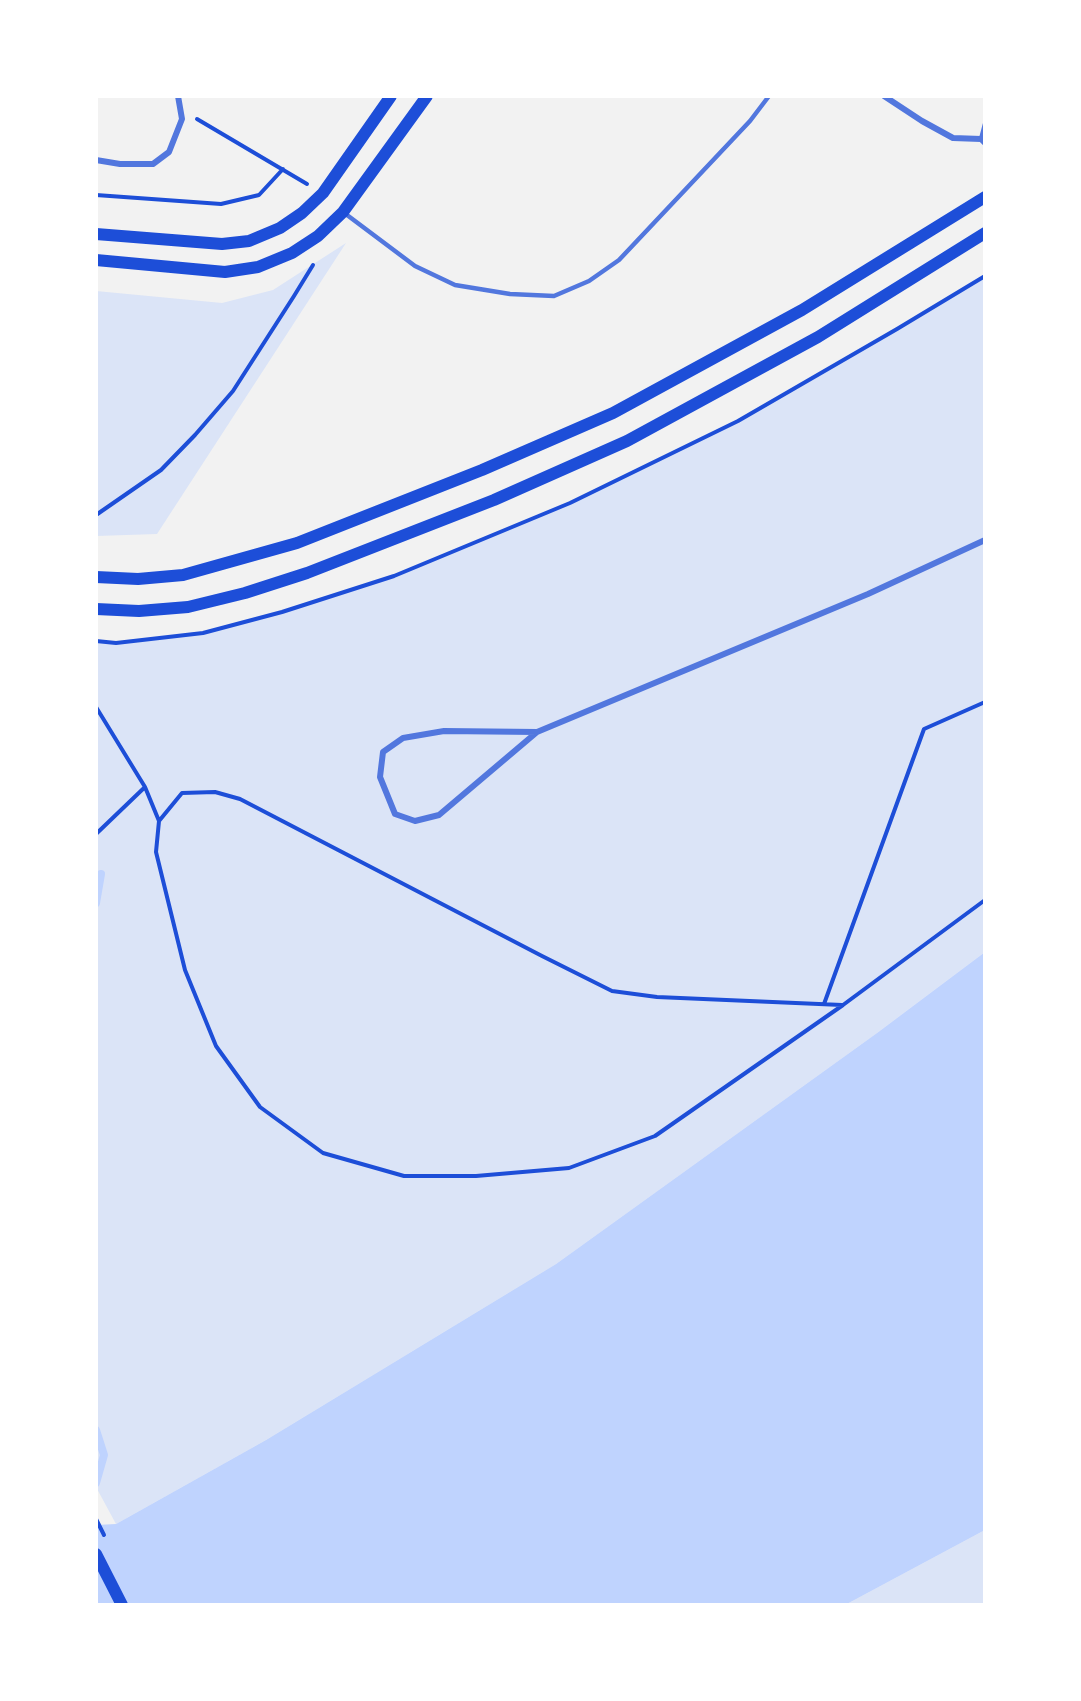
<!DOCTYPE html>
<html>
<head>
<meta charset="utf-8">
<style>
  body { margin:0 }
  #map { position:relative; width:1081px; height:1701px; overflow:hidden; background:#f2f2f2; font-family:"Fira Sans Condensed",sans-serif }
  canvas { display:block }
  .frame { position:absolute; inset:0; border:98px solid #fff; pointer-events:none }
</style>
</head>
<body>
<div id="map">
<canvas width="1081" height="1701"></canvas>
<div class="frame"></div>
</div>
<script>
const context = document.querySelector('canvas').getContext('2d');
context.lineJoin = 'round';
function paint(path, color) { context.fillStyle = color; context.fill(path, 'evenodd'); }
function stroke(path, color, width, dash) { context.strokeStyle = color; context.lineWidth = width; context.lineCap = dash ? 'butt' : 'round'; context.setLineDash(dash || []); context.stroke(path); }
const green = new Path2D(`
  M 346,243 L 157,534 L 96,536 L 96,291 L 222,303 L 273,290 Z
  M 985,276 L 985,952 L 877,1033 L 556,1264 L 266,1440 L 116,1524 L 96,1487 L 96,641 L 116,643 L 203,633 L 282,612 L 394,576 L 570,503 L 738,421 Z
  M 985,1530 L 985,1605 L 845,1605 Z`);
const water = new Path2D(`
  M 985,952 L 985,1530 L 845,1605 L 96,1605 L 96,1525 L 116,1524 L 266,1440 L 556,1264 L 877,1033 Z`);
const stream = new Path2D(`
  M 96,903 L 101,874
  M 96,1430 L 104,1455 L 96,1483`);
const path = new Path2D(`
  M 197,119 L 307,184
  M 96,195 L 221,204 L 259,195 L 283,169
  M 96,515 L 161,470 L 195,435 L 233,391 L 294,296 L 313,265
  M 96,641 L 116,643 L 203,633 L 282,612 L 394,576 L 570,503 L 738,421 L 897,329 L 985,276
  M 96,707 L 145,787 L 159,821 L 156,852 L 185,970 L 216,1046 L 260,1107 L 323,1153 L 404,1176 L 476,1176 L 569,1168 L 655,1136 L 843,1005 L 985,900
  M 159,821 L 182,793 L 215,792 L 240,799 L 542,956 L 612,991 L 657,997 L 842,1005
  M 96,834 L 145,787
  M 824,1004 L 924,729 L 985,702
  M 96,1519 L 104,1535`);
const service = new Path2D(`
  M 981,139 L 985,124
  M 343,212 L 415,266 L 455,285 L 510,294 L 554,296 L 589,281 L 619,260 L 750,121 L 769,96`);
const minor = new Path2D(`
  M 884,96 L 922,121 L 953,138 L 981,139 L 985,143
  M 96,160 L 120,164 L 153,164 L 169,152 L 182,119 L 178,96
  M 537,732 L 444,731 L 403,738 L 383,752 L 380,777 L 395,814 L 415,821 L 439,815 L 537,732 L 868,594 L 985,540`);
const secondary = new Path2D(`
  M 96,234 L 222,244 L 249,241 L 280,228 L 302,213 L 323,193 L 391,96
  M 96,260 L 225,272 L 258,267 L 292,253 L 318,236 L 343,212 L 427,96
  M 96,577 L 138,579 L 183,575 L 297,543 L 482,470 L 613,413 L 802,310 L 985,197
  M 96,609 L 139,611 L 188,607 L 245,593 L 307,573 L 494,500 L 627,441 L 818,337 L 985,233
  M 96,1554 L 122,1605`);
paint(green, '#dbe4f7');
paint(water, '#bfd3fe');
stroke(stream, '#bfd3fe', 8);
stroke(path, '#1d4ed8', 4);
stroke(service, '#5277de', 4.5);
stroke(minor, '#5277de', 6);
stroke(secondary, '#1d4ed8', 12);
</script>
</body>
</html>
